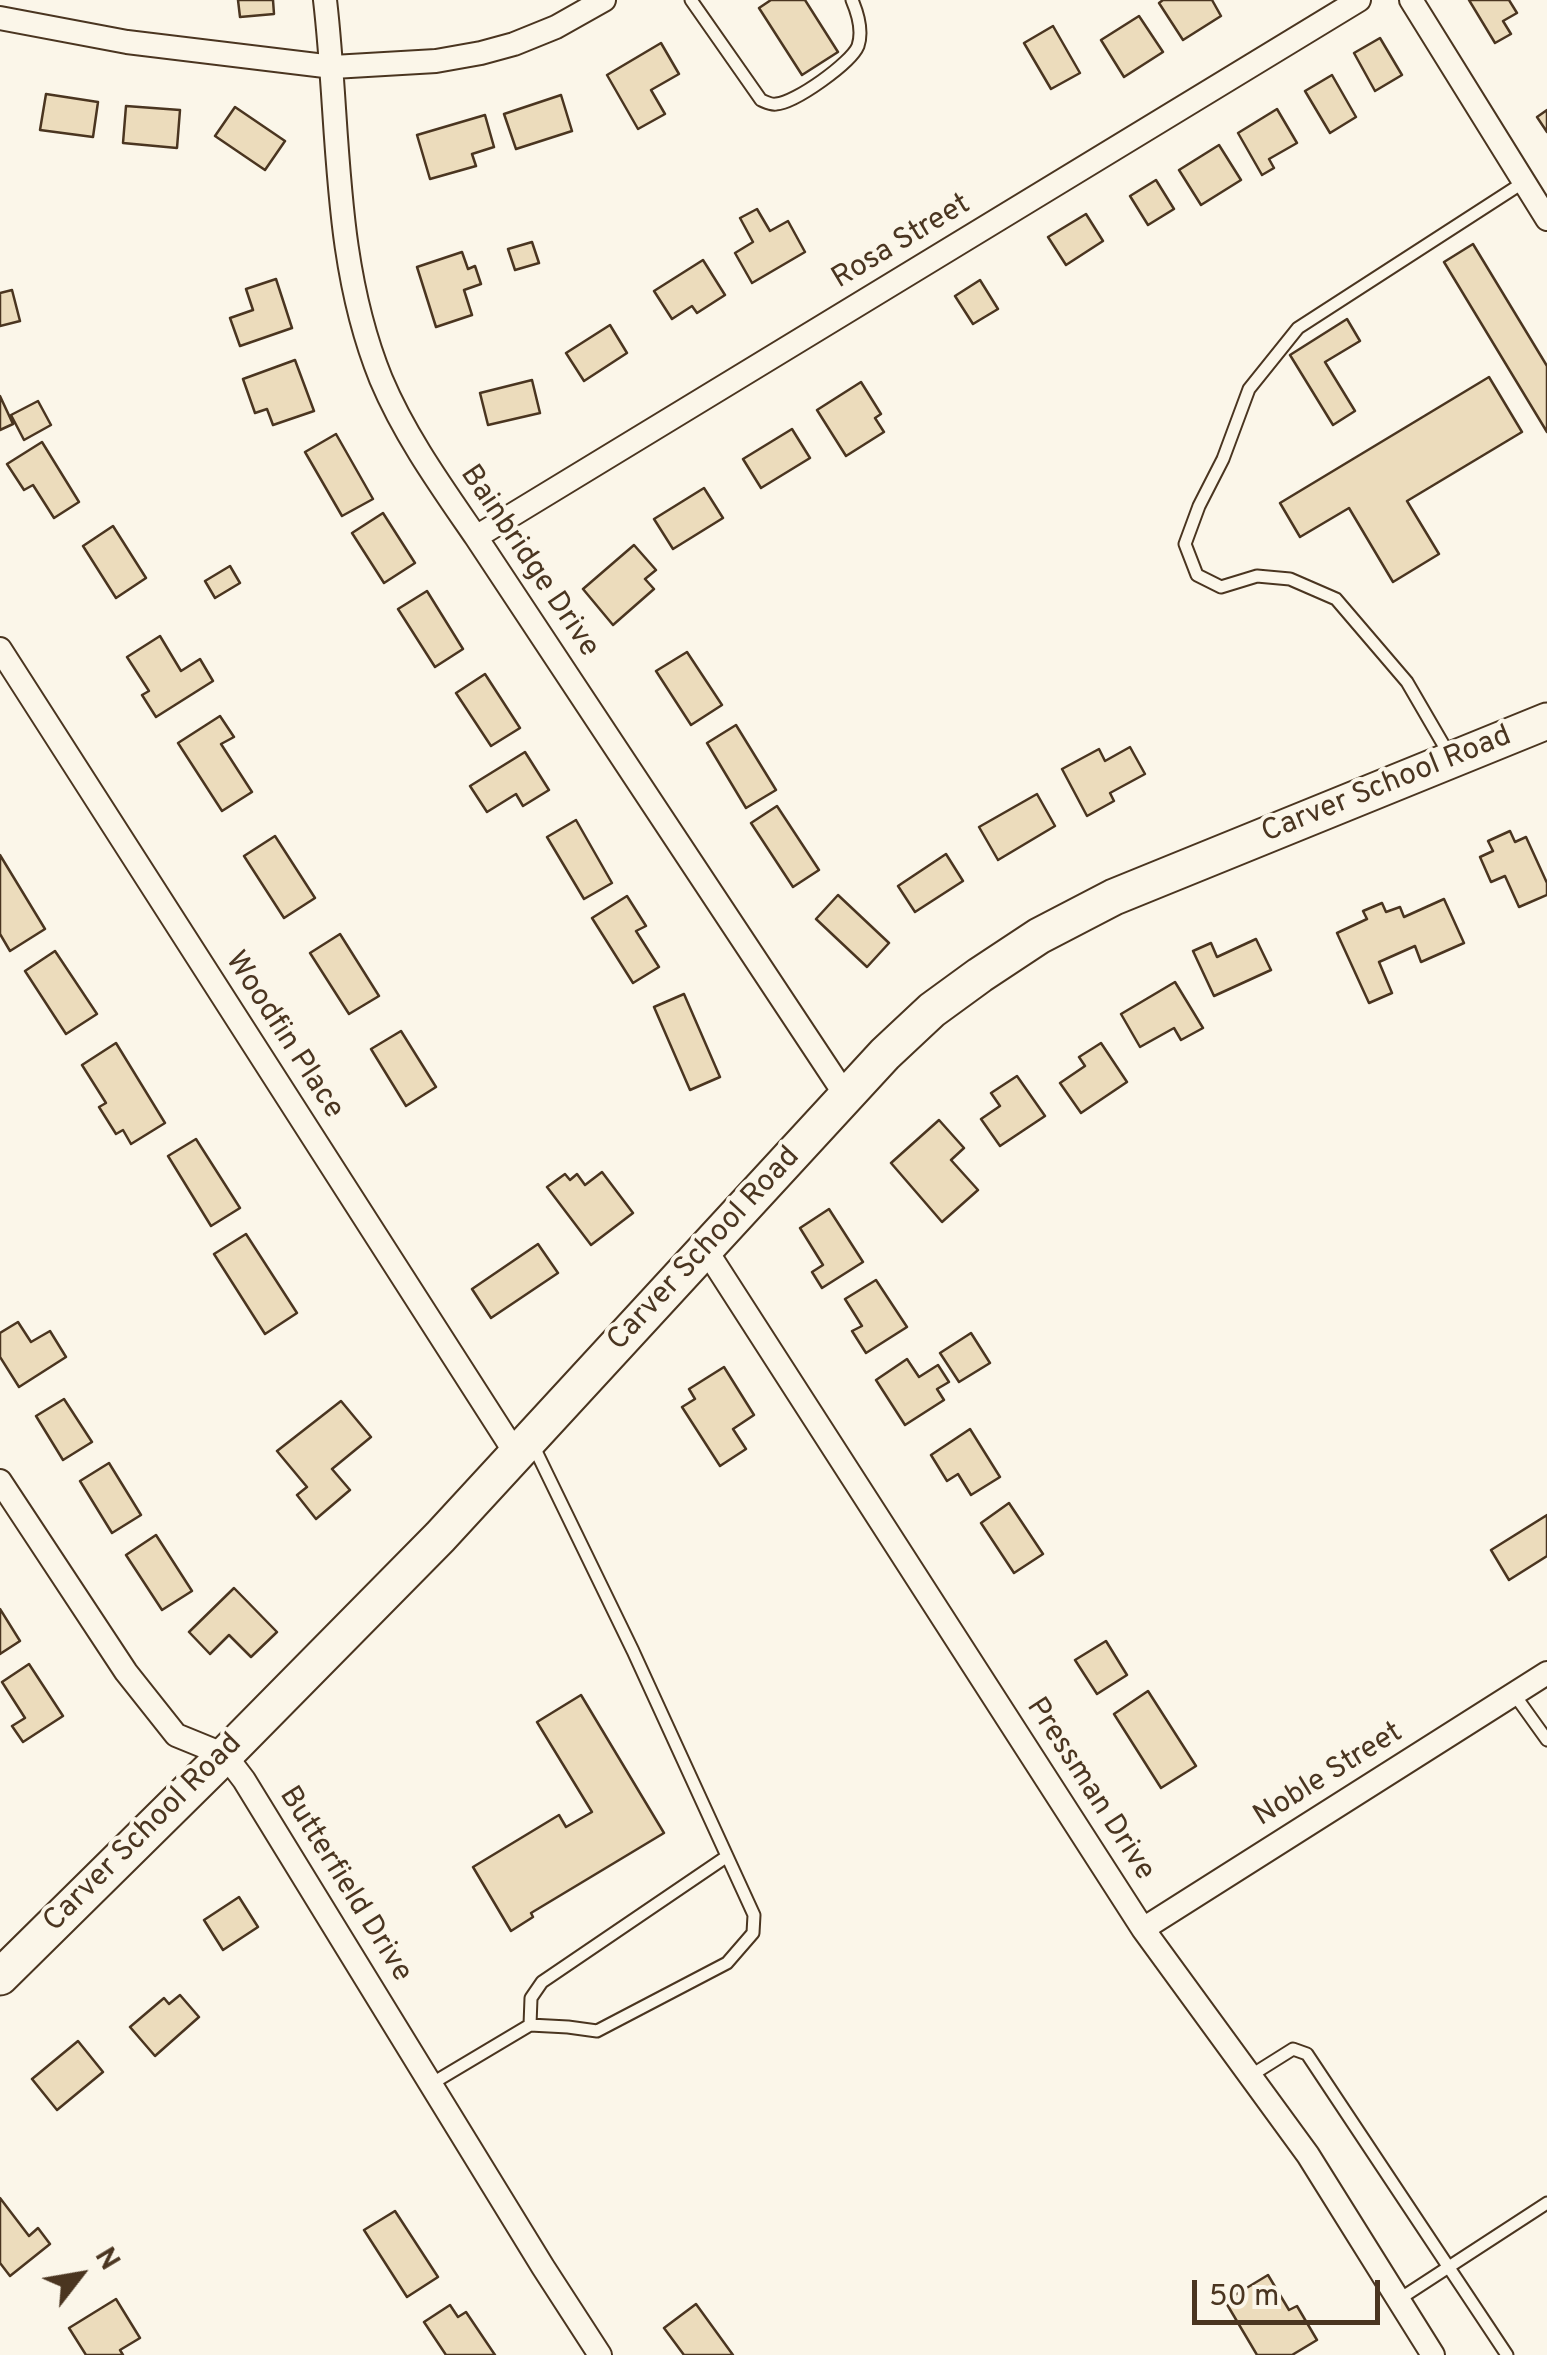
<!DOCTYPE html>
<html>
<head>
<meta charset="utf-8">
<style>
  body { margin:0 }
  #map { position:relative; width:1547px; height:2355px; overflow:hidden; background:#fbf6e9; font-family:Overpass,sans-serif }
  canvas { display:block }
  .north { position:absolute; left:30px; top:2225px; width:100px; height:100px; -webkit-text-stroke:8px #fbf6e9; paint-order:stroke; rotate:59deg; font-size:28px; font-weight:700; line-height:40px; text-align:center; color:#4a3520 }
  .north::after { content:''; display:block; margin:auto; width:35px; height:45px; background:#4a3520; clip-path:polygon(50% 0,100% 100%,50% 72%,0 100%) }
  .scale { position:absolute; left:1192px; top:2280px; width:188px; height:45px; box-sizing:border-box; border:5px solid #4a3520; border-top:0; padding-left:12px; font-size:30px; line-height:35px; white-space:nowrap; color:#4a3520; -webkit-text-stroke:8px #fbf6e9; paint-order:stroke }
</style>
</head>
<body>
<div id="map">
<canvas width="1547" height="2355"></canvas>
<div class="north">N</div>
<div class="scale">50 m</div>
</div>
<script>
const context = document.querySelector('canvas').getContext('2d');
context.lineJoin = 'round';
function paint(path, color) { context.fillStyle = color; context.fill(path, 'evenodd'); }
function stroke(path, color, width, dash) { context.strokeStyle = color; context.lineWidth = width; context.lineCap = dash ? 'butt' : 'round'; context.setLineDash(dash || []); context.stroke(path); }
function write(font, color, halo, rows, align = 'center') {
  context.font = font + ' Overpass,sans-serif'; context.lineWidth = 8; context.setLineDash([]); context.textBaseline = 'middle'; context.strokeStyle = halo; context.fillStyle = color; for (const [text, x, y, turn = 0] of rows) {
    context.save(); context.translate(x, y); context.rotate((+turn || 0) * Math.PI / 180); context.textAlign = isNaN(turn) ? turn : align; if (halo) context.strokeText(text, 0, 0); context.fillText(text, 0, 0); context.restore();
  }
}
const building = new Path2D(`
  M 238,0 L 273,0 L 274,14 L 240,17 Z
  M 771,0 L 805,0 L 838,52 L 802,75 L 759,8 Z
  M 1163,0 L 1212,0 L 1221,16 L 1183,40 L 1159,3 Z
  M 1469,0 L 1509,0 L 1517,13 L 1503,21 L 1511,34 L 1495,43 Z
  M 1139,16 L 1163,52 L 1124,77 L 1101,40 Z
  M 1053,26 L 1080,73 L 1051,89 L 1024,43 Z
  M 1380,38 L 1402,75 L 1375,91 L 1354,53 Z
  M 661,43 L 679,74 L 651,90 L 665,114 L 638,129 L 607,75 Z
  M 1332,75 L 1356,117 L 1330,133 L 1305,91 Z
  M 46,94 L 98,102 L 93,137 L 40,130 Z
  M 561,95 L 572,131 L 516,149 L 504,114 Z
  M 126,106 L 180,110 L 177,148 L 123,143 Z
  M 235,107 L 285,141 L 265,170 L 215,136 Z
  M 1277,109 L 1297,143 L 1269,159 L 1274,168 L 1262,175 L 1238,133 Z
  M 1547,110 L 1547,132 L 1537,117 Z
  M 485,115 L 494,147 L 472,154 L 476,166 L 430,179 L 417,135 Z
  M 1219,145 L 1241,180 L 1201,205 L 1179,170 Z
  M 1156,180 L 1174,209 L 1148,225 L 1130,196 Z
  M 757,209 L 770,231 L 788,221 L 805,252 L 752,283 L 735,253 L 753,242 L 740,218 Z
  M 1086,214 L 1103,241 L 1066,265 L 1048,237 Z
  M 532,242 L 539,263 L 515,270 L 508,249 Z
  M 1473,244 L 1547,366 L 1547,432 L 1444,262 Z
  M 462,252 L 468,269 L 475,266 L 481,284 L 464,290 L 472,315 L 436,327 L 417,267 Z
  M 703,260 L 725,295 L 697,313 L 692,306 L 672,319 L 654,291 Z
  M 276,279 L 292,328 L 240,346 L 230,318 L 253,310 L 246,289 Z
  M 980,280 L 998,309 L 973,324 L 955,296 Z
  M 12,290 L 20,321 L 0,326 L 0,293 Z
  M 1347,319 L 1360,341 L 1325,362 L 1355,411 L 1333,425 L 1290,355 Z
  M 610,325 L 627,353 L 584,381 L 566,353 Z
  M 295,360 L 314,411 L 273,425 L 267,409 L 255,413 L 243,379 Z
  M 1489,377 L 1522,432 L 1407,501 L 1439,554 L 1393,582 L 1349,508 L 1300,537 L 1280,503 Z
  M 532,380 L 540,413 L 488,425 L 480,393 Z
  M 861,382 L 881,414 L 875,418 L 884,432 L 846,456 L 817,410 Z
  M 0,396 L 13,424 L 0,430 Z
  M 38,401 L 51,425 L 24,440 L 11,415 Z
  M 792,429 L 810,458 L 761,488 L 743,459 Z
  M 336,434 L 373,499 L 342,516 L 305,452 Z
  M 42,442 L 79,502 L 54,518 L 33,485 L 24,490 L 7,464 Z
  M 704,488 L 723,518 L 673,549 L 654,519 Z
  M 383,513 L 415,563 L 384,583 L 352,533 Z
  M 113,526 L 146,578 L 116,598 L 83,546 Z
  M 634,545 L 656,570 L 645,579 L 654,589 L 613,625 L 583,589 Z
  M 230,566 L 240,583 L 215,598 L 205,581 Z
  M 427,591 L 463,649 L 435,667 L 398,609 Z
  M 160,636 L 181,671 L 200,659 L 213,681 L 156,717 L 142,695 L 149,691 L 127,657 Z
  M 687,652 L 722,705 L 691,725 L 656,671 Z
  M 485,674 L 520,728 L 491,746 L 456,693 Z
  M 220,716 L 234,737 L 221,744 L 252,792 L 222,811 L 178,743 Z
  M 736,725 L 776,790 L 746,808 L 707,743 Z
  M 1130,747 L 1145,774 L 1110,793 L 1114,801 L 1087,816 L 1062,769 L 1099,749 L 1105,761 Z
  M 525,752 L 549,790 L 523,806 L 516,794 L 487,812 L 470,786 Z
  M 1037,794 L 1055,826 L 998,860 L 979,827 Z
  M 777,806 L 819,870 L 793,887 L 751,823 Z
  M 576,820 L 612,883 L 584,899 L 547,837 Z
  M 1510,831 L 1515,842 L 1526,837 L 1547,883 L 1547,895 L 1519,907 L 1505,876 L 1491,882 L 1480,857 L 1493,851 L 1488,841 Z
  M 275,836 L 315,898 L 284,918 L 244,856 Z
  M 946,854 L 963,881 L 915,912 L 898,886 Z
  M 0,855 L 45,929 L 10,951 L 0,934 Z
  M 838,895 L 889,943 L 867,967 L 816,919 Z
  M 627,896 L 646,926 L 636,931 L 659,967 L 633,983 L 592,918 Z
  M 1444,899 L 1464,943 L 1421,962 L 1415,946 L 1379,962 L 1392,993 L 1369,1003 L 1337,933 L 1367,919 L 1363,911 L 1382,903 L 1386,912 L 1400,907 L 1404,917 Z
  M 340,934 L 379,996 L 349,1014 L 310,953 Z
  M 1256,939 L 1271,970 L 1214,996 L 1193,951 L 1211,943 L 1217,957 Z
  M 55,951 L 97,1014 L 66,1034 L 25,971 Z
  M 1175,982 L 1203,1028 L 1181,1040 L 1174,1028 L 1140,1047 L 1121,1014 Z
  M 684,994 L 720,1077 L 690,1090 L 654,1007 Z
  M 401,1031 L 436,1087 L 406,1106 L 371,1049 Z
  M 116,1043 L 165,1123 L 131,1144 L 123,1130 L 116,1134 L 99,1107 L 106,1103 L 82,1065 Z
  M 1101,1043 L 1127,1082 L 1081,1113 L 1060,1083 L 1085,1066 L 1079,1057 Z
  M 1017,1076 L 1045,1116 L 1000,1146 L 981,1119 L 1000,1106 L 991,1093 Z
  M 939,1120 L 964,1148 L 951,1160 L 978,1190 L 942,1222 L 891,1163 Z
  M 196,1139 L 240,1208 L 211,1226 L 168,1156 Z
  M 602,1172 L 633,1213 L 591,1245 L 547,1187 L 565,1174 L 570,1180 L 577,1174 L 585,1185 Z
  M 829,1209 L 863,1262 L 822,1288 L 812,1272 L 823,1265 L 800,1228 Z
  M 246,1234 L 297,1313 L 265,1334 L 214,1254 Z
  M 538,1244 L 558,1273 L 491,1318 L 472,1289 Z
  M 876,1280 L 907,1327 L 866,1353 L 852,1331 L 862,1326 L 845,1299 Z
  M 18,1322 L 31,1342 L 50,1331 L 66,1357 L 19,1387 L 0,1357 L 0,1333 Z
  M 971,1333 L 990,1363 L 959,1382 L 940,1353 Z
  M 907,1359 L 919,1377 L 938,1365 L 949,1382 L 937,1389 L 944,1400 L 905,1425 L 876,1380 Z
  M 724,1367 L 754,1415 L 733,1429 L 746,1449 L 720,1466 L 682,1407 L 695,1399 L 689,1389 Z
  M 64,1399 L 92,1442 L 63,1460 L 36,1416 Z
  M 341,1401 L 371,1437 L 332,1469 L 350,1490 L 316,1519 L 297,1495 L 307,1487 L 277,1451 Z
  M 970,1429 L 1000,1477 L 971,1495 L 958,1474 L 947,1481 L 931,1455 Z
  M 109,1463 L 141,1515 L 112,1533 L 80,1481 Z
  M 1009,1503 L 1043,1554 L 1014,1573 L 981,1523 Z
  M 1547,1515 L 1547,1556 L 1509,1580 L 1491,1550 Z
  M 156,1535 L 192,1591 L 162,1610 L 126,1555 Z
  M 234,1588 L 277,1632 L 251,1657 L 229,1635 L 210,1654 L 189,1632 Z
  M 0,1609 L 20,1641 L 0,1654 Z
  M 1106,1641 L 1127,1675 L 1097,1694 L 1075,1660 Z
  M 29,1664 L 63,1716 L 23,1742 L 12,1726 L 25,1718 L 2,1682 Z
  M 1148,1691 L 1196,1766 L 1161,1788 L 1114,1714 Z
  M 581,1695 L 664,1833 L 531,1913 L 533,1917 L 511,1931 L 473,1867 L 559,1815 L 566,1827 L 592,1812 L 537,1722 Z
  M 239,1897 L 258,1927 L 223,1950 L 204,1920 Z
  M 180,1995 L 199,2017 L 155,2056 L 130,2027 L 164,1998 L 169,2004 Z
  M 78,2041 L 103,2072 L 57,2110 L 32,2079 Z
  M 0,2198 L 29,2236 L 38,2228 L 50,2244 L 10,2276 L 0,2263 Z
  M 395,2211 L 438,2277 L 407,2297 L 364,2230 Z
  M 1268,2275 L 1289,2310 L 1297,2306 L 1317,2340 L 1292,2355 L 1257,2355 L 1225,2301 Z
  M 116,2299 L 140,2338 L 120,2350 L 123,2355 L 86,2355 L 69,2328 Z
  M 696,2304 L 733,2355 L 684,2355 L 664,2328 Z
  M 450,2305 L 458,2317 L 466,2312 L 495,2355 L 446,2355 L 424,2322 Z`);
const service = new Path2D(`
  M 691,0 L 761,100 C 766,102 771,105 776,104 C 795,103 851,63 858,46 C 863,31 858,14 852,0
  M 1450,756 L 1407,682 L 1336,599 L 1290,579 L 1257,576 L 1221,587 L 1197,575 L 1185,544 L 1199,506 L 1223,459 L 1249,389 L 1298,328 L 1524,182
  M 1514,1694 L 1547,1740
  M 530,2025 L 531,1998 L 542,1982 L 726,1857
  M 1250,2076 L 1293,2049 L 1307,2054 L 1507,2355
  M 431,2084 L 530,2025 L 568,2027 L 597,2031 L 727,1963 L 753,1933 L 754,1915 L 633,1651 L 532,1443
  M 1398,2300 L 1547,2203`);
const minor = new Path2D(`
  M 325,0 C 340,127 332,259 381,379 C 405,436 441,486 476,537 L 846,1096
  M 1411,0 L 1547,219
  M 0,18 L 127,42 L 333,67 L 436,61 L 481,53 L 514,44 L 556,27 L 604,0
  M 476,537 L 1359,0
  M 0,649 L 516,1454
  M 706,1250 L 1143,1929 L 1308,2155 L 1433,2355
  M 0,1481 L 126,1672 L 176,1735 L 225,1755 L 244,1780 L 543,2267 L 600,2355
  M 1143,1929 L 1547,1673`);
const primary = new Path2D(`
  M 0,1977 L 225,1755 L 440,1537 L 885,1054 L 932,1010 L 980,975 L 1039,936 L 1114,897 L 1547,721`);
const streetNames = [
  ["Rosa Street",902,243,-31],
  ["Bainbridge Drive",528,562,56],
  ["Carver School Road",1387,786,-22],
  ["Woodfin Place",283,1036,57],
  ["Carver School Road",705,1250,-47],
  ["Noble Street",1329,1776,-32],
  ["Pressman Drive",1089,1790,57],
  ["Carver School Road",144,1834,-45],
  ["Butterfield Drive",344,1885,58]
];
paint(building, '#ecdcbc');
stroke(building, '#4a3520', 2.5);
stroke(service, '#4a3520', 15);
stroke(minor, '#4a3520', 26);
stroke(primary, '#4a3520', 39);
stroke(service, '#fbf6e9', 11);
stroke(minor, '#fbf6e9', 22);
stroke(primary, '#fbf6e9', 35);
write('30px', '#4a3520', '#fbf6e9', streetNames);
</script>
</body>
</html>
